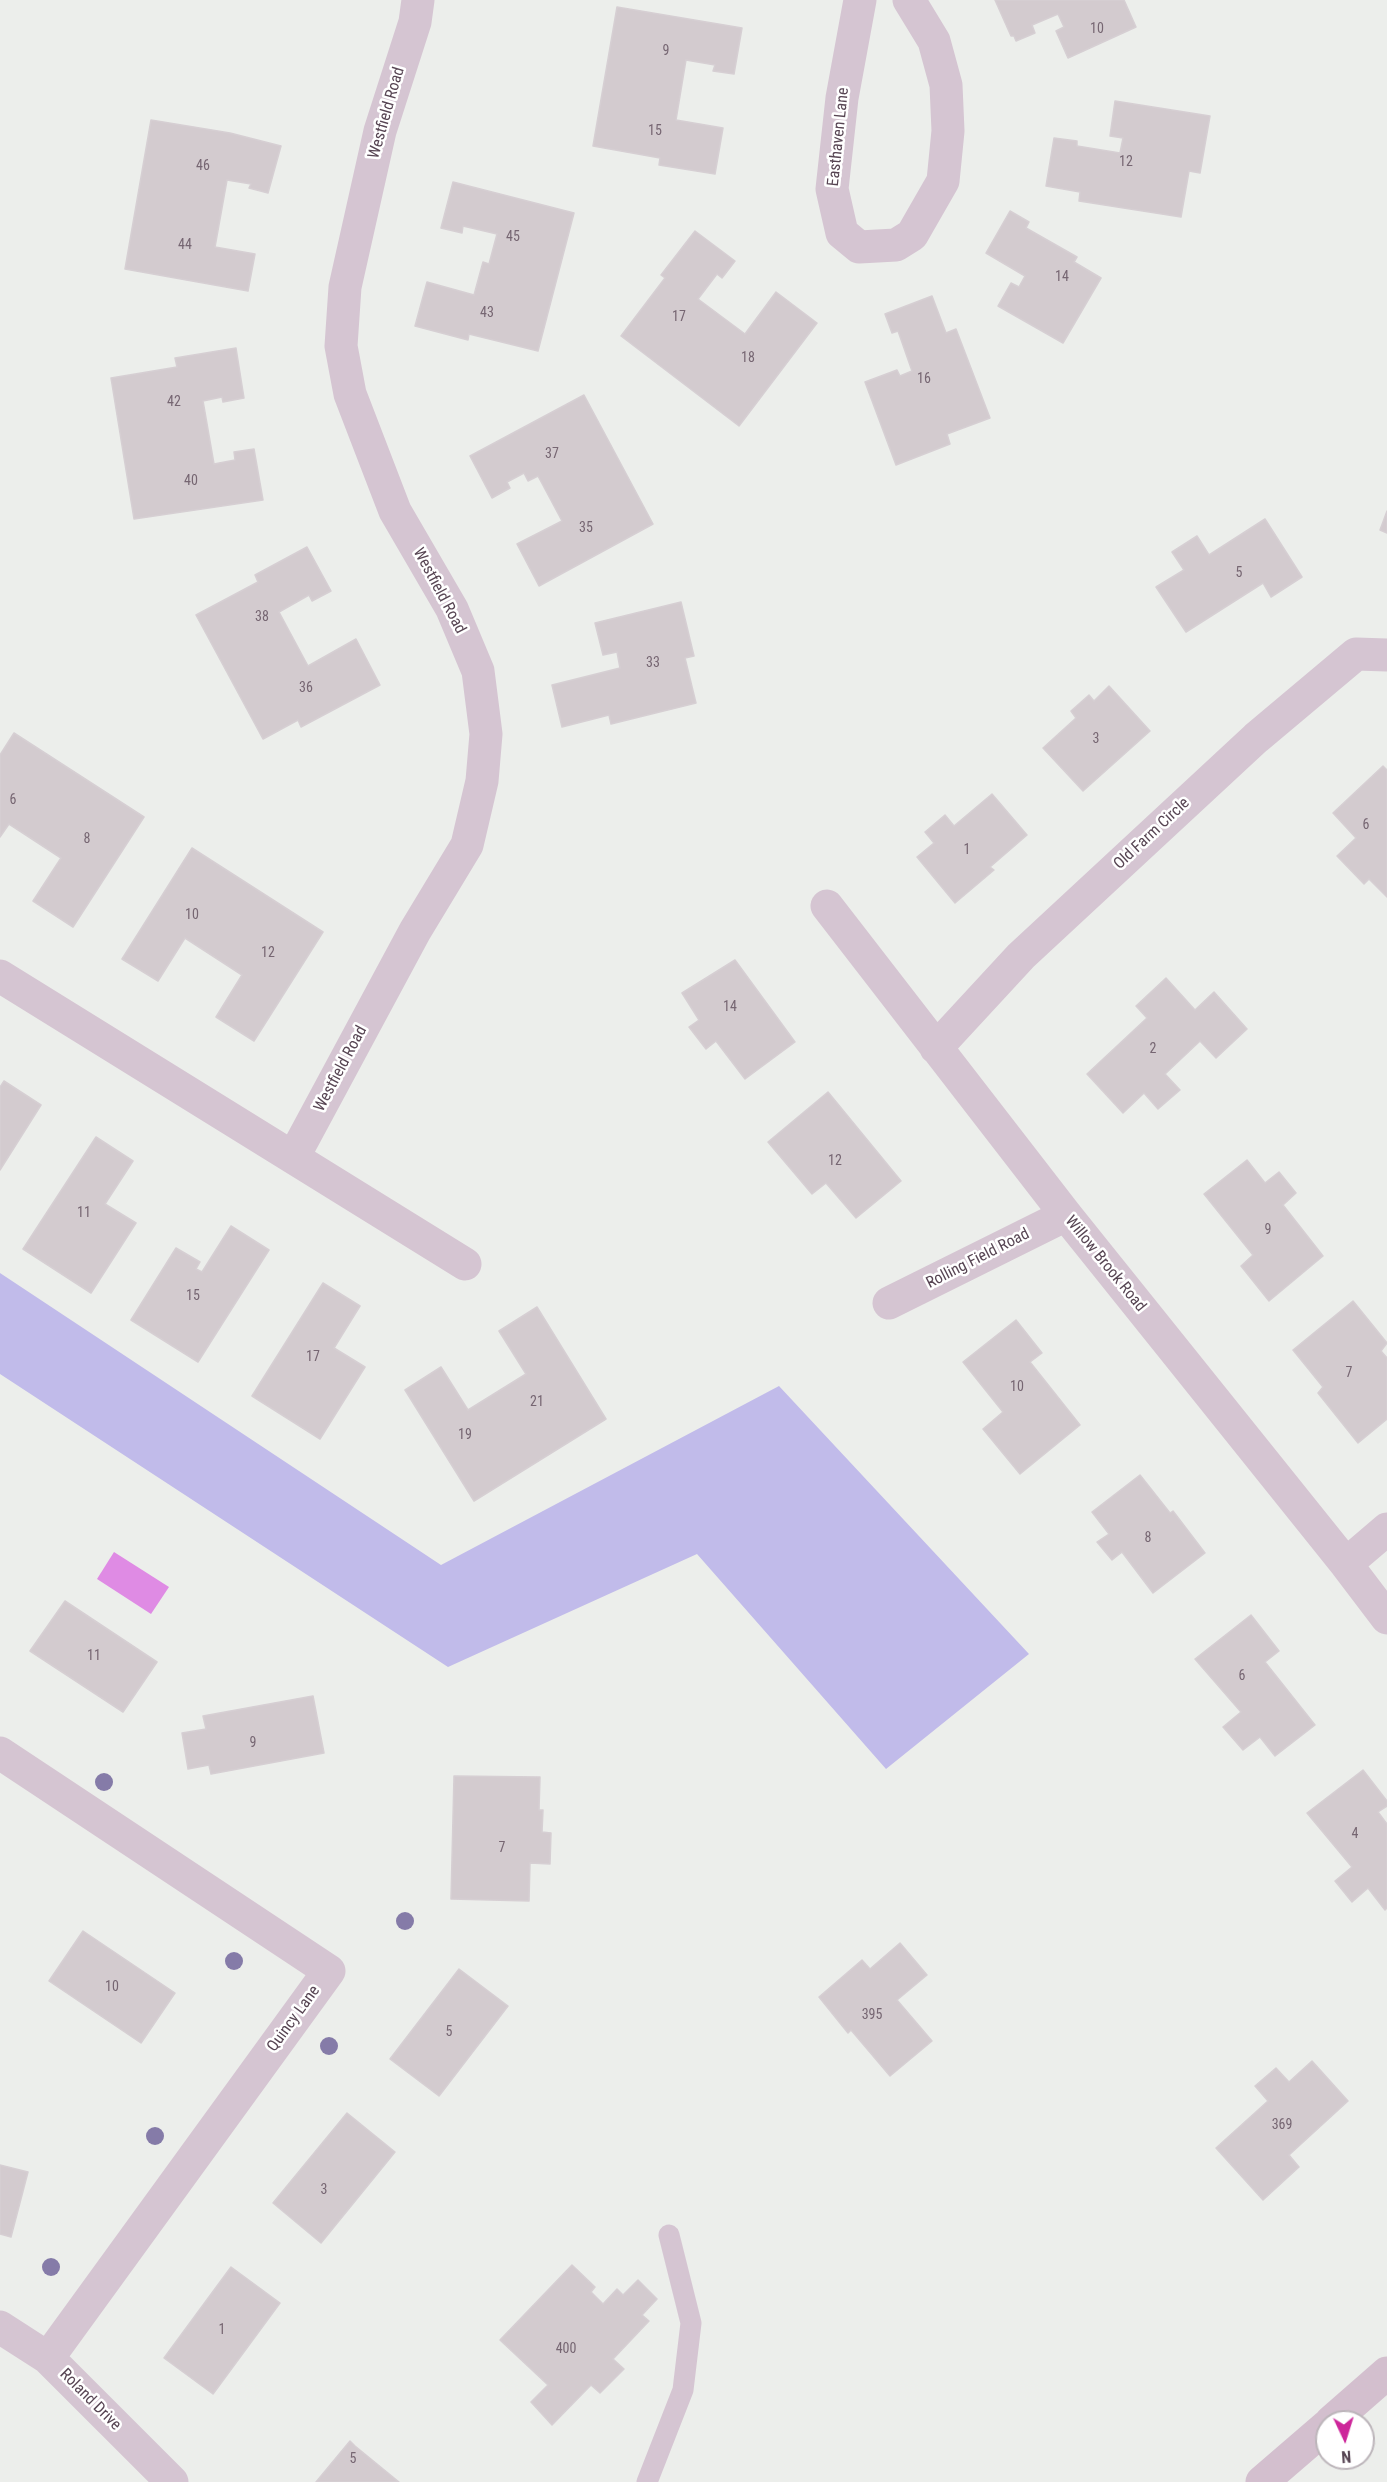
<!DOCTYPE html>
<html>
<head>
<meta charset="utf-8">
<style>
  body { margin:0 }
  #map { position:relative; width:1387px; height:2482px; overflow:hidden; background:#eceeeb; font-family:"Roboto Condensed",sans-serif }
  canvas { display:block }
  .north { position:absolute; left:1315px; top:2410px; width:60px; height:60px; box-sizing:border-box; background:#fff; border:2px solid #bcb5ba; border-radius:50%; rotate:176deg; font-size:16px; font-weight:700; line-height:24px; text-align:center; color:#574553 }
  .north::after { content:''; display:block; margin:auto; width:21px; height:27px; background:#cd269a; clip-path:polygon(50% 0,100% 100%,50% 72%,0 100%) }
</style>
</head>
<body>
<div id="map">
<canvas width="1387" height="2482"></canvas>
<div class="north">N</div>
</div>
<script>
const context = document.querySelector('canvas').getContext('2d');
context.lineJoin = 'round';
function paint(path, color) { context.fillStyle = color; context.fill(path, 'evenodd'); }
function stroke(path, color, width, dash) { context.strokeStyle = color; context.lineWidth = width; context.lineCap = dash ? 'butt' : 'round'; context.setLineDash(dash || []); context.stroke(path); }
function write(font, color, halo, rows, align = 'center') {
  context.font = font + ' "Roboto Condensed",sans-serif'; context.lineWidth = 5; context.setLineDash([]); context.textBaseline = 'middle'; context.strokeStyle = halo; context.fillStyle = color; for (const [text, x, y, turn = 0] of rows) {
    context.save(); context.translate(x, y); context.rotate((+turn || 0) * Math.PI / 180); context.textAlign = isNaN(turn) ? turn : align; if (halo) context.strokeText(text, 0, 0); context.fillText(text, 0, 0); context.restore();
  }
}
const green = new Path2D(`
  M 0,1273 L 441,1565 L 779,1386 L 1029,1654 L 886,1769 L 697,1554 L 448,1667 L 0,1374 Z`);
const water = new Path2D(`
  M 114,1552 L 169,1587 L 151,1614 L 97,1579 Z`);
const building = new Path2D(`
  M 1124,0 L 1136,27 L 1068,58 L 1056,31 L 1064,27 L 1058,14 L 1032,25 L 1035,33 L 1016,41 L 1014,36 L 1011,36 L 995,0 Z
  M 617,7 L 742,28 L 734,74 L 713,71 L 715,65 L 686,60 L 676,120 L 723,128 L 715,174 L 659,165 L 660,158 L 593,146 Z
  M 1115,101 L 1210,116 L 1200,173 L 1189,171 L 1181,217 L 1079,201 L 1080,192 L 1046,186 L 1054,138 L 1077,141 L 1077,146 L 1120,153 L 1123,138 L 1110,136 Z
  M 151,120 L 230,133 L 281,146 L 268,193 L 249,188 L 251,184 L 227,180 L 215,247 L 255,254 L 248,291 L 125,269 Z
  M 453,182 L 574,213 L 538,351 L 469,334 L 468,340 L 415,326 L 427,282 L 474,295 L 483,262 L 489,264 L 497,234 L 463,226 L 462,233 L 441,228 Z
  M 1010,211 L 1029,222 L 1026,228 L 1077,257 L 1074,262 L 1101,278 L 1063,343 L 998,306 L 1011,283 L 1019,287 L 1025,276 L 986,253 Z
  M 695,231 L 735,261 L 722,278 L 717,274 L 698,299 L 745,334 L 776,292 L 817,323 L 739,426 L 621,336 L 665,278 L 661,275 Z
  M 932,296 L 946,333 L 956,329 L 990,418 L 947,434 L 950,444 L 896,465 L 865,382 L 897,370 L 900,376 L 912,371 L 898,331 L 892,333 L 885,314 Z
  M 236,348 L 244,398 L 223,402 L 222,397 L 203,401 L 214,464 L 235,460 L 234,452 L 254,449 L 263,500 L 134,519 L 111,378 L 177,367 L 175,358 Z
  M 584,395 L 653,524 L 539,586 L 517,544 L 562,521 L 538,476 L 528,481 L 524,473 L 507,482 L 510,488 L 492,498 L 470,456 Z
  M 1387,511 L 1387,533 L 1380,530 Z
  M 1265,519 L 1302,577 L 1271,597 L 1263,583 L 1186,632 L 1156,587 L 1184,570 L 1172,552 L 1197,536 L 1209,555 Z
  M 307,547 L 331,591 L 312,601 L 309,595 L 279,612 L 308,666 L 356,639 L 380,685 L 301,727 L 298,720 L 263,739 L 196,615 L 258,582 L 255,575 Z
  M 681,602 L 694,656 L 685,658 L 696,703 L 611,724 L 609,715 L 562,727 L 552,685 L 620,668 L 617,652 L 603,655 L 595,623 Z
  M 1109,686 L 1150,731 L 1083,791 L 1043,748 L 1076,718 L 1071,711 L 1089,695 L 1094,701 Z
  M 14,733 L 144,817 L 73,927 L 33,901 L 61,858 L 9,824 L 0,837 L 0,755 Z
  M 1383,766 L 1387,770 L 1387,897 L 1369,879 L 1364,884 L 1337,856 L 1356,838 L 1333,813 Z
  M 992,794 L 1027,835 L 990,867 L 994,870 L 955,903 L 917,857 L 934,843 L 925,832 L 945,815 L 954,826 Z
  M 192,848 L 323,932 L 254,1041 L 216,1017 L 242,975 L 185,938 L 158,981 L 122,959 Z
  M 735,960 L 795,1042 L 745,1079 L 716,1041 L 706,1049 L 689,1027 L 699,1020 L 682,993 Z
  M 1166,978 L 1195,1010 L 1214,992 L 1247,1029 L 1216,1058 L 1200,1041 L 1165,1074 L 1180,1090 L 1158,1109 L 1144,1093 L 1123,1113 L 1087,1074 L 1147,1018 L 1136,1006 Z
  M 4,1081 L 41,1105 L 0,1170 L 0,1087 Z
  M 828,1092 L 901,1181 L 856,1218 L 826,1183 L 812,1194 L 768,1142 Z
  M 96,1137 L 133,1161 L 105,1204 L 136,1223 L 91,1293 L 23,1249 Z
  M 1247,1160 L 1265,1183 L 1279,1172 L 1296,1193 L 1283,1205 L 1323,1256 L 1269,1301 L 1241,1266 L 1253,1255 L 1204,1194 Z
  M 231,1226 L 269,1250 L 198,1362 L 131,1320 L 176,1248 L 200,1262 L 196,1269 L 202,1272 Z
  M 323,1283 L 360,1306 L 334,1348 L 365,1367 L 320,1439 L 252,1396 Z
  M 1353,1301 L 1387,1343 L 1381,1351 L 1387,1358 L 1387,1419 L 1358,1443 L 1318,1393 L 1323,1387 L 1293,1350 Z
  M 537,1307 L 606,1419 L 474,1501 L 405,1390 L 441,1367 L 468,1410 L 526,1374 L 499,1331 Z
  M 1016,1320 L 1042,1353 L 1030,1362 L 1080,1425 L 1020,1474 L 983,1429 L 1003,1412 L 963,1362 Z
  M 1140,1475 L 1170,1513 L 1173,1511 L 1205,1553 L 1153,1593 L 1122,1552 L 1112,1560 L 1097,1542 L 1109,1534 L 1092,1512 Z
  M 65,1601 L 157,1662 L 123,1712 L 30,1651 Z
  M 1251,1615 L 1279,1651 L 1265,1662 L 1315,1725 L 1275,1756 L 1260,1737 L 1243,1750 L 1223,1727 L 1241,1712 L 1195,1659 Z
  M 313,1696 L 324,1753 L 211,1774 L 209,1765 L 188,1769 L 182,1733 L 206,1729 L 203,1716 Z
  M 1363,1770 L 1387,1801 L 1387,1806 L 1378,1812 L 1387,1824 L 1387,1908 L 1385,1910 L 1368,1888 L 1352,1902 L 1335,1881 L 1352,1867 L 1307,1813 Z
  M 454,1776 L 540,1777 L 539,1810 L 543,1810 L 542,1832 L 551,1833 L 550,1864 L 530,1863 L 529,1901 L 451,1899 Z
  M 83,1931 L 175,1993 L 141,2043 L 49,1981 Z
  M 900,1943 L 927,1975 L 897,2000 L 932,2041 L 890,2076 L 851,2030 L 848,2033 L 819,1997 L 862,1960 L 870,1969 Z
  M 459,1969 L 508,2006 L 439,2096 L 390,2059 Z
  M 1312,2061 L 1348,2101 L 1289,2155 L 1299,2167 L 1263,2200 L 1216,2148 L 1268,2101 L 1255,2086 L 1276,2068 L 1289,2082 Z
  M 347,2113 L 395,2152 L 321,2243 L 273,2203 Z
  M 0,2165 L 28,2172 L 11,2237 L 0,2234 Z
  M 572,2265 L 595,2287 L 591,2292 L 603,2304 L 617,2289 L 623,2295 L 638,2280 L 657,2299 L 642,2315 L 649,2321 L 613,2359 L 624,2369 L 600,2393 L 591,2385 L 552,2425 L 531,2402 L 548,2385 L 500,2340 Z
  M 231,2267 L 280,2303 L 213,2394 L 164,2358 Z
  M 350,2441 L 355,2446 L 399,2482 L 316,2482 Z`);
const lane = new Path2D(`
  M 647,2482 L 683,2390 L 691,2323 L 669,2235`);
const street = new Path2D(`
  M 860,0 L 842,98 L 832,189 L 842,233 L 859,247 L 896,245 L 912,235 L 943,181 L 948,131 L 946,85 L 934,41 L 909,0
  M 827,906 L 1066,1215 L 1346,1564 L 1387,1618
  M 0,976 L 465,1264
  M 936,1048 L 1021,956 L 1256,738 L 1356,654 L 1387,655
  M 294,1156 L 415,931 L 467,845 L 482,781 L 486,734 L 478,671 L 452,609 L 395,511 L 350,394 L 341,346 L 345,287 L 380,131 L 415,22 L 418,0
  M 889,1303 L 1066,1215
  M 1346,1564 L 1387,1529
  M 0,1753 L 329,1971 L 48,2358
  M 0,2327 L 48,2358 L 172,2482`);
const secondary = new Path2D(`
  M 1331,2422 L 1387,2373
  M 1262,2482 L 1327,2426`);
const trees = [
  [104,1782],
  [405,1921],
  [234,1961],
  [329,2046],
  [155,2136],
  [51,2267]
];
const numberNames = [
  ["10",1097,29],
  ["9",666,51],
  ["15",655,131],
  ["12",1126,162],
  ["46",203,166],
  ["45",513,237],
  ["44",185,245],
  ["14",1062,277],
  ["43",487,313],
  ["17",679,317],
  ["18",748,358],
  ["16",924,379],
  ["42",174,402],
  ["37",552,454],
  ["40",191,481],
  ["35",586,528],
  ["5",1239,573],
  ["38",262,617],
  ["33",653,663],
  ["36",306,688],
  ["3",1096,739],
  ["6",13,800],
  ["6",1366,825],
  ["8",87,839],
  ["1",967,850],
  ["10",192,915],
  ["12",268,953],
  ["14",730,1007],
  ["2",1153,1049],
  ["12",835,1161],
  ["11",84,1213],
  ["9",1268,1230],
  ["15",193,1296],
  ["17",313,1357],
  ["7",1349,1373],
  ["10",1017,1387],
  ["21",537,1402],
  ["19",465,1435],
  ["8",1148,1538],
  ["11",94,1656],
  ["6",1242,1676],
  ["9",253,1743],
  ["4",1355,1834],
  ["7",502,1848],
  ["10",112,1987],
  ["395",872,2015],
  ["5",449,2032],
  ["369",1282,2125],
  ["3",324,2190],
  ["1",222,2330],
  ["400",566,2349],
  ["5",353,2459]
];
const streetNames = [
  ["Westfield Road",387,113,-74],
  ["Easthaven Lane",839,137,-84],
  ["Westfield Road",439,591,62],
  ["Old Farm Circle",1152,834,-43],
  ["Westfield Road",341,1069,-62],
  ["Rolling Field Road",978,1259,-27],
  ["Willow Brook Road",1105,1264,51],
  ["Quincy Lane",294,2019,-54],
  ["Roland Drive",90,2400,45]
];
paint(green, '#c1bbea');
paint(water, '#df8be4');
paint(building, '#d3cbcf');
stroke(building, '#d6cfd3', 1.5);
stroke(lane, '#d5c5d2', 21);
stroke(street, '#d5c5d2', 33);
stroke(secondary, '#d3bfce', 33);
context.fillStyle = '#857ba8';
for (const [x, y] of trees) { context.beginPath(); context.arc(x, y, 9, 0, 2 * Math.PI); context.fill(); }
write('14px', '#766672', null, numberNames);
write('16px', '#574553', '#fff', streetNames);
</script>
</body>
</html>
